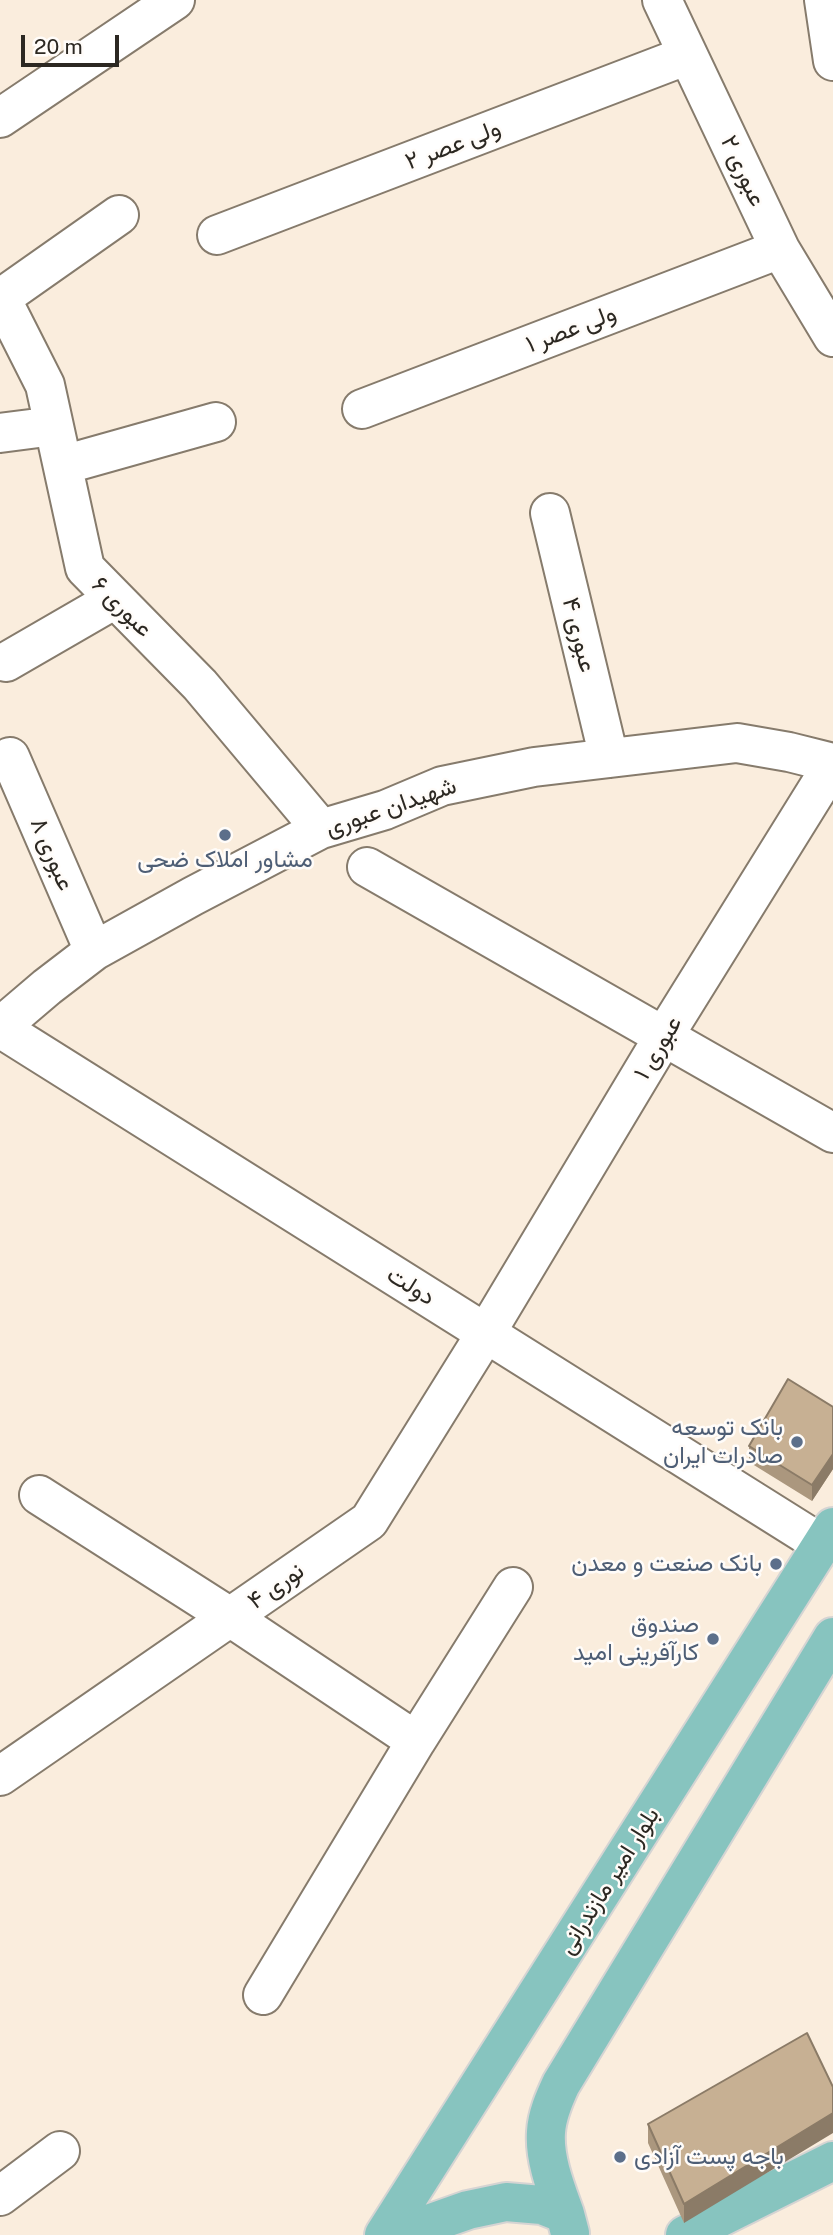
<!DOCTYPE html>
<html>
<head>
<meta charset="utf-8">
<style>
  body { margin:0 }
  #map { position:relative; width:833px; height:2235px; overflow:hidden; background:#faeddd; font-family:"Public Sans",sans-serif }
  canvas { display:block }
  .scale { position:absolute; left:21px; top:35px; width:98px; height:32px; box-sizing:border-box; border:4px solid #2c2822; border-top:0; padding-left:9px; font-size:21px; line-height:24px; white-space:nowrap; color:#2c2822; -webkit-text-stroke:5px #fffcf9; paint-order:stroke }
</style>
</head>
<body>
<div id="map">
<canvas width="833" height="2235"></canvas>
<div class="scale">20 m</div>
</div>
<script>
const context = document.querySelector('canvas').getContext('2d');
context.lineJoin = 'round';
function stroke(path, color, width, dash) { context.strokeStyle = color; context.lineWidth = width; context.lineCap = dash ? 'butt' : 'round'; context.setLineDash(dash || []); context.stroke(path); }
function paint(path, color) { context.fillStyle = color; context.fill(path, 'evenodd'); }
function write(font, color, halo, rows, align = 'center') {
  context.font = font + ' "Public Sans",Vazirmatn,sans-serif'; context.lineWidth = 5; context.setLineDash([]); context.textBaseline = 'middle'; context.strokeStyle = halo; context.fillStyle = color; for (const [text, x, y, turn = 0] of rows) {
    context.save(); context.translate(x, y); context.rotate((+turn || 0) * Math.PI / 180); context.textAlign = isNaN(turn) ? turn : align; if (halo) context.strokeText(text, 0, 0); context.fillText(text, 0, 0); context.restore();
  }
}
const street = new Path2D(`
  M 662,0 L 780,249 L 833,337
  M 824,0 L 833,61
  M 0,118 L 175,0
  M 217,235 L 688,55
  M 0,296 L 45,385 L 85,568 L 200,685 L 321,829
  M 1,298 L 119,215
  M 362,409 L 780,249
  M 0,433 L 54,426
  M 63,465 L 216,422
  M 550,513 L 609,758
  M 6,662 L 115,599
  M 10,757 L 94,951
  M 367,867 L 833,1133
  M 0,1027 L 47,987 L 94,951 L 193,896 L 321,829 L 385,810 L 442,786 L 534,767 L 737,743 L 789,752 L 833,763
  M 0,1028 L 823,1545
  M 39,1495 L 230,1617 L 416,1741 L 263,1995
  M 416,1741 L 513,1587
  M 0,1776 L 369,1521 L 486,1333 L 664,1036 L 833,764
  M 0,2196 L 60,2151`);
const primary = new Path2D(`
  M 565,2214 C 556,2189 544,2159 546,2132 C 547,2115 554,2099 561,2084 L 833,1637
  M 384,2235 L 833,1527
  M 409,2235 L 420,2227 L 468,2210 L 506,2202 L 542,2205 L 565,2214 L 570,2233
  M 685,2235 L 833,2161`);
const wall = new Path2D(`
  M 833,1407 L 833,1469 L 812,1501 L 749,1462 L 749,1446 Z
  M 807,2033 L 684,2223 L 648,2143 L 648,2124 Z`);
const shadedWall = new Path2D(`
  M 833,1454 L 833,1469 L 812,1501 L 812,1485 Z
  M 833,2113 L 833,2133 L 684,2223 L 684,2204 Z`);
const building = new Path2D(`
  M 788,1379 L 833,1407 L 833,1454 L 812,1485 L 749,1446 Z
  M 807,2033 L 833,2087 L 833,2113 L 684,2204 L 648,2124 Z`);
const markers = [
  [225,835,7,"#5c6f8a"],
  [797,1442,7,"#5c6f8a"],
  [776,1564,7,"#5c6f8a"],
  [713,1639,7,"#5c6f8a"],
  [620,2157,7,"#5c6f8a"]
];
const streetNames = [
  ["ولی عصر ۲",453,145,-21],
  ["عبوری ۲",743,171,65],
  ["ولی عصر ۱",571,329,-21],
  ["عبوری ۶",122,607,45],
  ["عبوری ۴",579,635,76],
  ["شهیدان عبوری",391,807,-19],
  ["عبوری ۸",52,854,67],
  ["عبوری ۱",658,1048,-59],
  ["دولت",411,1286,32],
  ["نوری ۴",276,1586,-35],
  ["بلوار امیر مازندرانی",609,1881,-58]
];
const serviceNames = [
  ["مشاور املاک ضحی",225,860,"center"],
  ["بانک توسعه",783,1428],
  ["صادرات ایران",783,1456],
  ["بانک صنعت و معدن",762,1564],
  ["صندوق",699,1625],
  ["کارآفرینی امید",699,1653],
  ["باجه پست آزادی",634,2157,"left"]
];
stroke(street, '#867b6c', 42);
stroke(primary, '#d5d4d3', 42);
stroke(street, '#fff', 38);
stroke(primary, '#87c4bf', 38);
paint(wall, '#ab977e');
paint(shadedWall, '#8b7b67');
paint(building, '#c7b093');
stroke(building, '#8b7b67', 2);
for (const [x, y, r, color] of markers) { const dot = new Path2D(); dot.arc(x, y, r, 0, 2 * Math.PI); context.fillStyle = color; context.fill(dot); stroke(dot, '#fffcf9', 2.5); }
write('24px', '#2c2822', '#fffcf9', streetNames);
write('24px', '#4e5e75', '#fffcf9', serviceNames, 'right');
</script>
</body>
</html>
